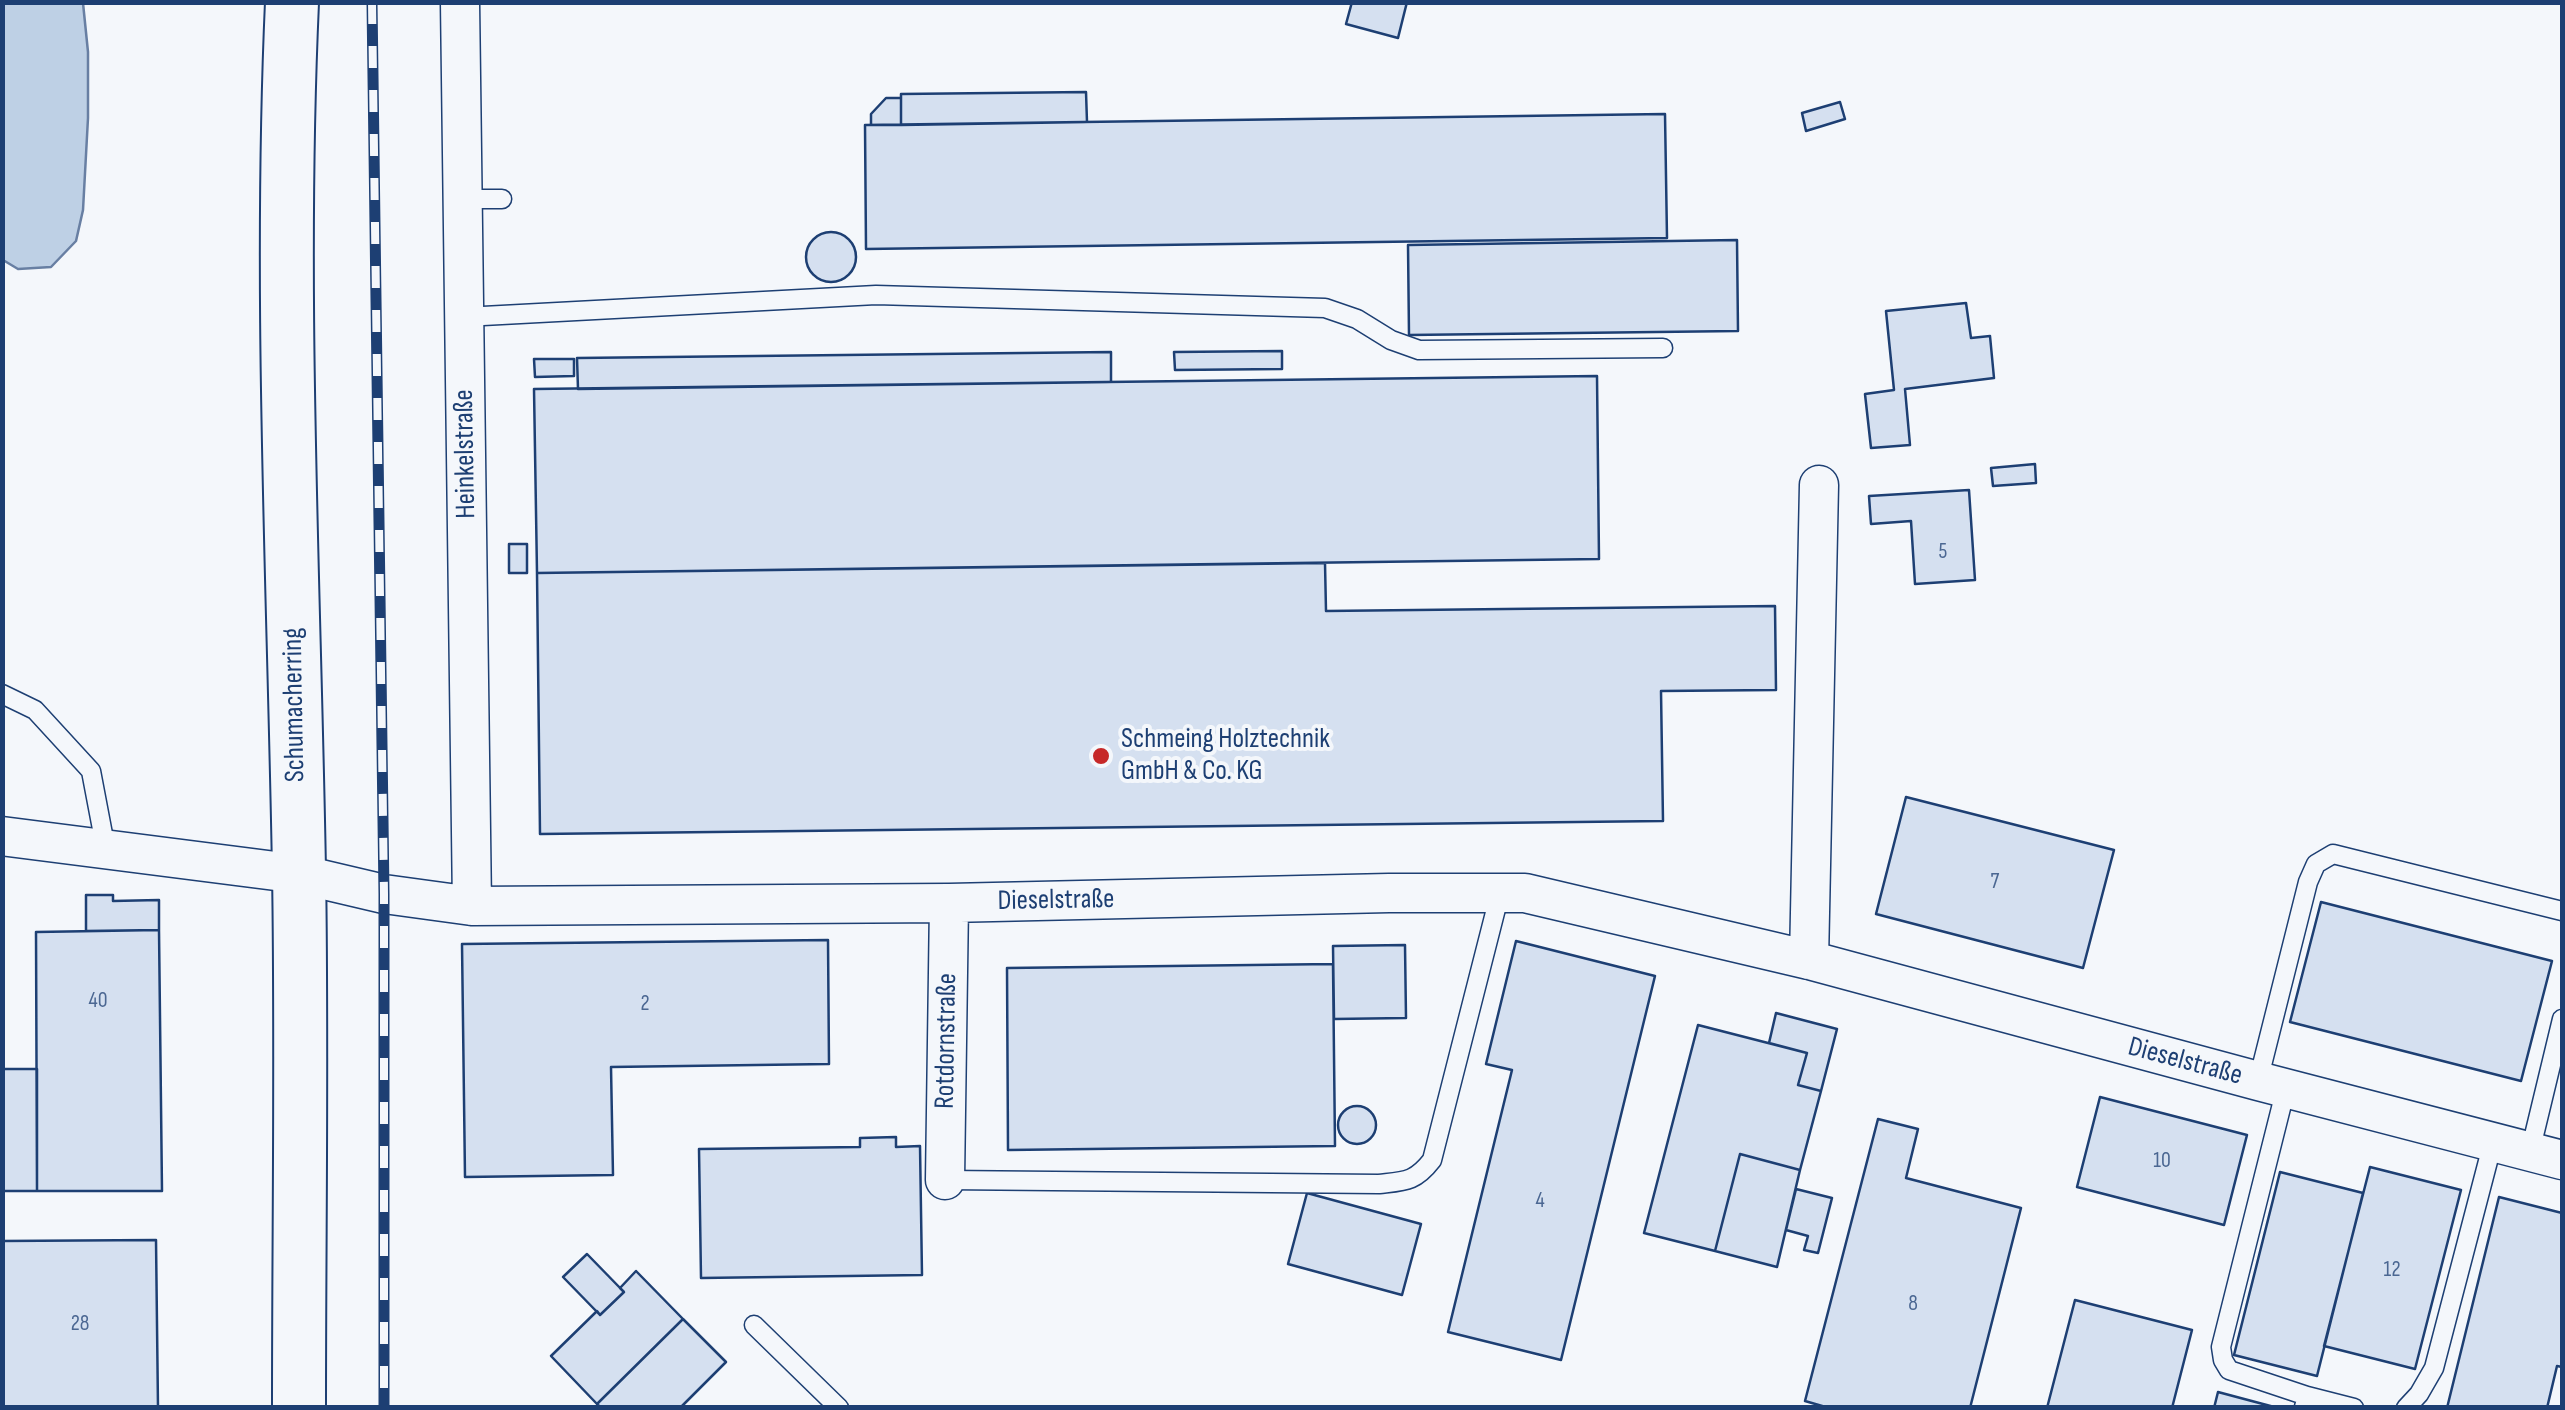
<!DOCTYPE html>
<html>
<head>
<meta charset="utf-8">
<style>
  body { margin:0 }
  #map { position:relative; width:2565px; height:1410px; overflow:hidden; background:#f4f7fb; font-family:"Sofia Sans Condensed",sans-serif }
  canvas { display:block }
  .frame { position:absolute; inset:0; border:5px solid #1d3f73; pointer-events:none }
</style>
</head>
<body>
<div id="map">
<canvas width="2565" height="1410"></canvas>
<div class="frame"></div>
</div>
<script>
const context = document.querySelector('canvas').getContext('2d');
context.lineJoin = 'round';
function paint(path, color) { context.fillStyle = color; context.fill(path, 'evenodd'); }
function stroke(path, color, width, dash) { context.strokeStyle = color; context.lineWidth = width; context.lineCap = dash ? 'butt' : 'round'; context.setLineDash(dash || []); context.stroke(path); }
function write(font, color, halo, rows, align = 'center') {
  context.font = font + ' "Sofia Sans Condensed",sans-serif'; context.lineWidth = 8; context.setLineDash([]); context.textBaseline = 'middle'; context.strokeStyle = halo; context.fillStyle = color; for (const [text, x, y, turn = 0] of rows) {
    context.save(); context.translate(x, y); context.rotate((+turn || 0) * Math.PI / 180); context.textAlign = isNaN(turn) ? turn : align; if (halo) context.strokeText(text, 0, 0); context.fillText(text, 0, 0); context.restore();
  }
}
const water = new Path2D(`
  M 3,2 L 83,3 L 88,52 L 88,118 L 83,210 L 76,241 L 51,267 L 18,269 L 3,260 Z`);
const building = new Path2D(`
  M 1352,2 L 1407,2 L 1398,38 L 1346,24 Z
  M 1086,92 L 1087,122 L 901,125 L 901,94 Z
  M 886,98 L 901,98 L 901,125 L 871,125 L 871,114 Z
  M 1840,102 L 1845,119 L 1806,131 L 1802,113 Z
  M 1665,114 L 1667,238 L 866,249 L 865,125 Z
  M806 257a25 25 0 1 1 50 0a25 25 0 1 1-50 0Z
  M 1737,240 L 1738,331 L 1409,335 L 1408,245 Z
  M 1966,303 L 1971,338 L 1990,336 L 1994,378 L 1905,389 L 1910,445 L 1871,448 L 1865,394 L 1894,390 L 1886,311 Z
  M 1282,351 L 1282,369 L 1175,370 L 1174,352 Z
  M 1111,352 L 1111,382 L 578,389 L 577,358 Z
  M 534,359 L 574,359 L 574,376 L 535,377 Z
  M 1597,376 L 1599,559 L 537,573 L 534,389 Z
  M 2035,464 L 2036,483 L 1993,486 L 1991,468 Z
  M 1969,490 L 1975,580 L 1915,584 L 1911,521 L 1871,524 L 1869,496 Z
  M 509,544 L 527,544 L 527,573 L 509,573 Z
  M 1325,563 L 1326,611 L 1775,606 L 1776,690 L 1661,691 L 1663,821 L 540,834 L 537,573 Z
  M 1906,797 L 2114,850 L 2083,968 L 1876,914 Z
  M 86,895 L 113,895 L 113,901 L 159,900 L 159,930 L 86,931 Z
  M 2321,902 L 2552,961 L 2521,1081 L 2290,1022 Z
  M 159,930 L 162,1191 L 37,1191 L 36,932 Z
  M 828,940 L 829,1064 L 611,1067 L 613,1175 L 465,1177 L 462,944 Z
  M 1516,941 L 1655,976 L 1561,1360 L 1448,1332 L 1512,1070 L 1486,1064 Z
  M 1405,945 L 1406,1018 L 1334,1019 L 1333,946 Z
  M 1333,964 L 1335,1146 L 1008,1150 L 1007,968 Z
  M 1776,1013 L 1837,1029 L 1821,1091 L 1798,1085 L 1807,1053 L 1769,1043 Z
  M 1698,1025 L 1807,1053 L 1798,1085 L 1821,1091 L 1800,1170 L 1740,1154 L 1715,1251 L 1644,1233 Z
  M 2,1069 L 37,1069 L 37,1191 L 2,1191 Z
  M 2100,1097 L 2247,1135 L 2224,1225 L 2077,1187 Z
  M1338 1125a19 19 0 1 1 38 0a19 19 0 1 1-38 0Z
  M 1878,1119 L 1918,1129 L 1906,1178 L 2021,1208 L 1970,1408 L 1829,1408 L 1805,1401 Z
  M 896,1137 L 896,1147 L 920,1146 L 922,1275 L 701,1278 L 699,1149 L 860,1147 L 860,1138 Z
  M 1740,1154 L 1800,1170 L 1777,1267 L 1715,1251 Z
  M 2370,1167 L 2461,1190 L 2415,1369 L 2324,1346 Z
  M 2280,1172 L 2363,1193 L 2317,1376 L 2234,1355 Z
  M 1796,1189 L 1832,1198 L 1818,1253 L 1804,1250 L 1808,1236 L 1786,1230 Z
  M 1307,1193 L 1421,1224 L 1402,1295 L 1288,1264 Z
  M 2499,1197 L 2562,1213 L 2562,1367 L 2557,1366 L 2547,1408 L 2447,1408 Z
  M 156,1240 L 158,1408 L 2,1408 L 2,1241 Z
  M 587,1254 L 624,1292 L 600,1315 L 563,1277 Z
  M 636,1271 L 683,1319 L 597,1404 L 551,1356 L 597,1311 L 600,1315 L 624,1292 L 620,1288 Z
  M 2075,1300 L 2192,1330 L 2172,1408 L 2047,1408 Z
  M 683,1319 L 726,1362 L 680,1408 L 601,1408 L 597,1404 Z
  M 2218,1392 L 2278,1408 L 2214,1408 Z`);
const lane = new Path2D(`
  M 462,199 L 502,199
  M 464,317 L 876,295 L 1325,308 L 1357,319 L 1391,340 L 1419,350 L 1663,348
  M 2,694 L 35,710 L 91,771 L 106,850
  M 2258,1081 L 2308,882 L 2316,864 L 2333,854 L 2562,911
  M 2286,1088 L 2221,1347 L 2223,1360 L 2229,1370 L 2307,1396
  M 2530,1152 L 2562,1019
  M 945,1180 L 1379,1184 C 1405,1181 1415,1182 1432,1160 L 1500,893
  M 754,1325 L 839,1408
  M 2304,1407 L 2307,1396 L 2354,1408
  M 2406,1408 L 2419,1394 L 2434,1368 L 2493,1142`);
const street = new Path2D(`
  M 460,2 L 472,906
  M 2,836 L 299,874 L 384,894 L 472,906 L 949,903 L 1389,893 L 1525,893 L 1809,960 L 2258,1081 L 2562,1160
  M 1809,960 L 1819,485
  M 945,1180 L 949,903`);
const secondary = new Path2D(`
  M 292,2 C 279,292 294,582 299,871 C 302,1050 299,1229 299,1408`);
const rail = new Path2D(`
  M 372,2 L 384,894 L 384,1408`);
const markers = [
  [1101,756,10,"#c62828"]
];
const numberNames = [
  ["5",1943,552],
  ["7",1995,882],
  ["40",98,1001],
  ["2",645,1004],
  ["10",2162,1161],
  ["4",1540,1201],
  ["12",2392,1270],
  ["8",1913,1304],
  ["28",80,1324]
];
const streetNames = [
  ["Heinkelstraße",466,454,-91],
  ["Schumacherring",295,705,-91],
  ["Dieselstraße",1056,901,-1],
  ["Rotdornstraße",947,1041,-89],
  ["Dieselstraße",2185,1062,15]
];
const poiNames = [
  ["Schmeing Holztechnik",1121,740],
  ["GmbH & Co. KG",1121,772]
];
paint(water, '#bed0e5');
stroke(water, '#687fa3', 2.5);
paint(building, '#d5e0f0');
stroke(building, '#1d3f73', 2.5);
stroke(lane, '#1d3f73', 21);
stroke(street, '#1d3f73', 41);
stroke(secondary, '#1d3f73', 56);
stroke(lane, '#f4f7fb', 18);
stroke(street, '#f4f7fb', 38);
stroke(secondary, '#f4f7fb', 52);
stroke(rail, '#1d3f73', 11);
stroke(rail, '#f4f7fb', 8, [22]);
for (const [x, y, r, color] of markers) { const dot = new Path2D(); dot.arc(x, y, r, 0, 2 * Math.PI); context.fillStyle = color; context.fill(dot); stroke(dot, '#f4f7fb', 4); }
write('22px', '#4b6792', null, numberNames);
write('28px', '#1d3f73', '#f4f7fb', streetNames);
write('28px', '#1d3f73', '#f4f7fb', poiNames, 'left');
</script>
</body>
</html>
